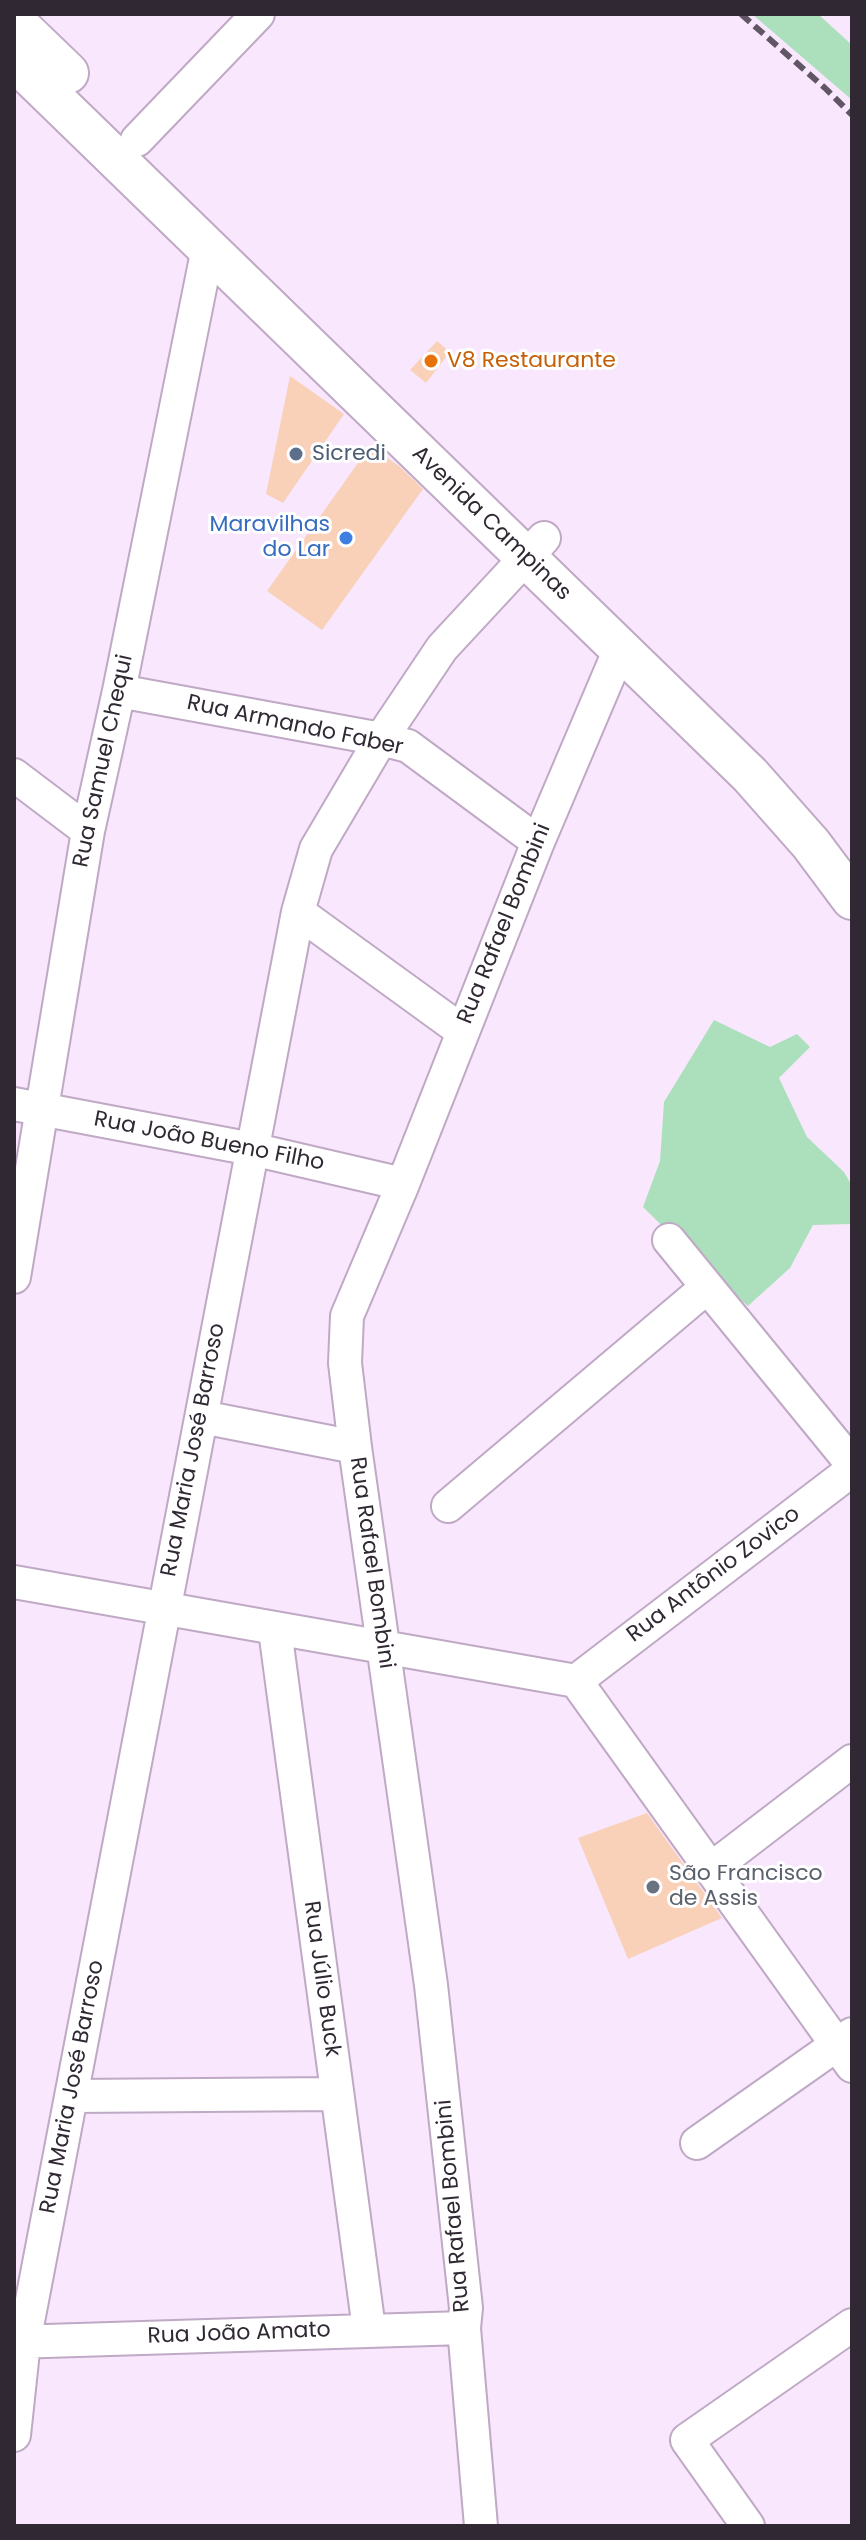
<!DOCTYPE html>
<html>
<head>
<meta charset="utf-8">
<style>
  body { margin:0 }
  #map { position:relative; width:866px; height:2540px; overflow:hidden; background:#f9e7fe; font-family:Poppins,sans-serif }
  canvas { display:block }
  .frame { position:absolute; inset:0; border:16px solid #302833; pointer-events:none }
</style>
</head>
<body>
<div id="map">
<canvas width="866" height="2540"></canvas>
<div class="frame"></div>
</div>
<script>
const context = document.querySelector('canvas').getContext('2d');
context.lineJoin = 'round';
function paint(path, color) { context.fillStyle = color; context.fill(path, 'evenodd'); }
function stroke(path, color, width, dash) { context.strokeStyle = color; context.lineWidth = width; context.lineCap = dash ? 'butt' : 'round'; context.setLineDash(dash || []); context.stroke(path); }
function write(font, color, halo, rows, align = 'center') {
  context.font = font + ' Poppins,sans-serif'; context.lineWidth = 6; context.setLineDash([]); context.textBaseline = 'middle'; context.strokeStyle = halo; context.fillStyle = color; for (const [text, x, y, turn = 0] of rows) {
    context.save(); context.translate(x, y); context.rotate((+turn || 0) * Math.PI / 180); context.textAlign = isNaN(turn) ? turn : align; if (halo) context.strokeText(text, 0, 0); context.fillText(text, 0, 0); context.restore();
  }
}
const green = new Path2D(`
  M 752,14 L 818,14 L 852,45 L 852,100 Z
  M 714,1020 L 770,1047 L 797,1034 L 810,1047 L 779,1078 L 807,1137 L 844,1172 L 852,1186 L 852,1224 L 813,1225 L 790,1268 L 748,1306 L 710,1273 L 643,1207 L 660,1161 L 664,1102 Z`);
const building = new Path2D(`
  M 437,341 L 450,352 L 426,383 L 410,370 Z
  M 290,376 L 344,414 L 283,503 L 266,494 Z
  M 370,446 L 399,466 L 423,489 L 322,630 L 267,591 Z
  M 647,1813 L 722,1918 L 628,1959 L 578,1838 Z`);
const minor = new Path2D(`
  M 137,140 L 258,14
  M 119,691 L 381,739 L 408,746 L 538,842
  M 14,775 L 88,831
  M 298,912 L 462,1031
  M 14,1104 L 252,1149 L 403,1184
  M 669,1240 L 852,1464
  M 14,1277 L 88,831 L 119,691 L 208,248
  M 202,1417 L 355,1447
  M 448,1506 L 706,1288
  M 14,1582 L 576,1681
  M 275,1630 L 369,2329
  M 576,1681 L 852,2066
  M 576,1681 L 852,1470
  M 711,1869 L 852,1761
  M 72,2096 L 336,2094
  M 697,2143 L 852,2034
  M 14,2342 L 464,2328
  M 14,2435 L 24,2342 L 298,912 L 316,849 L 381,739 L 442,648 L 544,538
  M 481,2526 L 464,2328 L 466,2308 L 431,1985 L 355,1447 L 345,1363 L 347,1316 L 403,1184 L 538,842 L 620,649
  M 748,2526 L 687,2440 L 852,2325`);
const major = new Path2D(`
  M 14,21 L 68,73
  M 14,60 L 750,775 L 811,844 L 852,899`);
const rail = new Path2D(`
  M 741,14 L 825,88 L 852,115`);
const markers = [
  [431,361,8,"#e8710a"],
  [296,454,8,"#5c6f8a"],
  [346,538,8,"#3f7fe0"],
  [653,1887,8,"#6b7280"]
];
const foodNames = [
  ["V8 Restaurante",447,361]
];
const serviceNames = [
  ["Sicredi",312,454]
];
const streetNames = [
  ["Avenida Campinas",491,524,44],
  ["Rua Armando Faber",295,726,12],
  ["Rua Samuel Chequi",104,761,-78],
  ["Rua Rafael Bombini",505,924,-68],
  ["Rua João Bueno Filho",209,1142,11],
  ["Rua Maria José Barroso",194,1450,-79],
  ["Rua Rafael Bombini",371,1563,82],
  ["Rua Antônio Zovico",714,1575,-37],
  ["Rua Júlio Buck",321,1979,82],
  ["Rua Maria José Barroso",73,2087,-79],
  ["Rua Rafael Bombini",454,2206,-95],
  ["Rua João Amato",239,2334,-2]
];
const shopNames = [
  ["Maravilhas",330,525],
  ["do Lar",330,550]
];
const worshipNames = [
  ["São Francisco",669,1874],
  ["de Assis",669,1899]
];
paint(green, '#ace0bd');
paint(building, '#f8d1b8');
stroke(minor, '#bfa9c5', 36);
stroke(major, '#bfa9c5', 44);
stroke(minor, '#fff', 32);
stroke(major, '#fff', 40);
stroke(rail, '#615664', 6, [12, 6]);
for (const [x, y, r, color] of markers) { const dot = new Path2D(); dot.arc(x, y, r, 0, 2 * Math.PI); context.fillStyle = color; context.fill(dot); stroke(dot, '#fff', 3); }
write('22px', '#c56008', '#fff', foodNames, 'left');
write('22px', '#4e5e75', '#fff', serviceNames, 'left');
write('22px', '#302833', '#fff', streetNames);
write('22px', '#366cbe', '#fff', shopNames, 'right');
write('22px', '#5b616d', '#fff', worshipNames, 'left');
</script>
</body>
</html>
